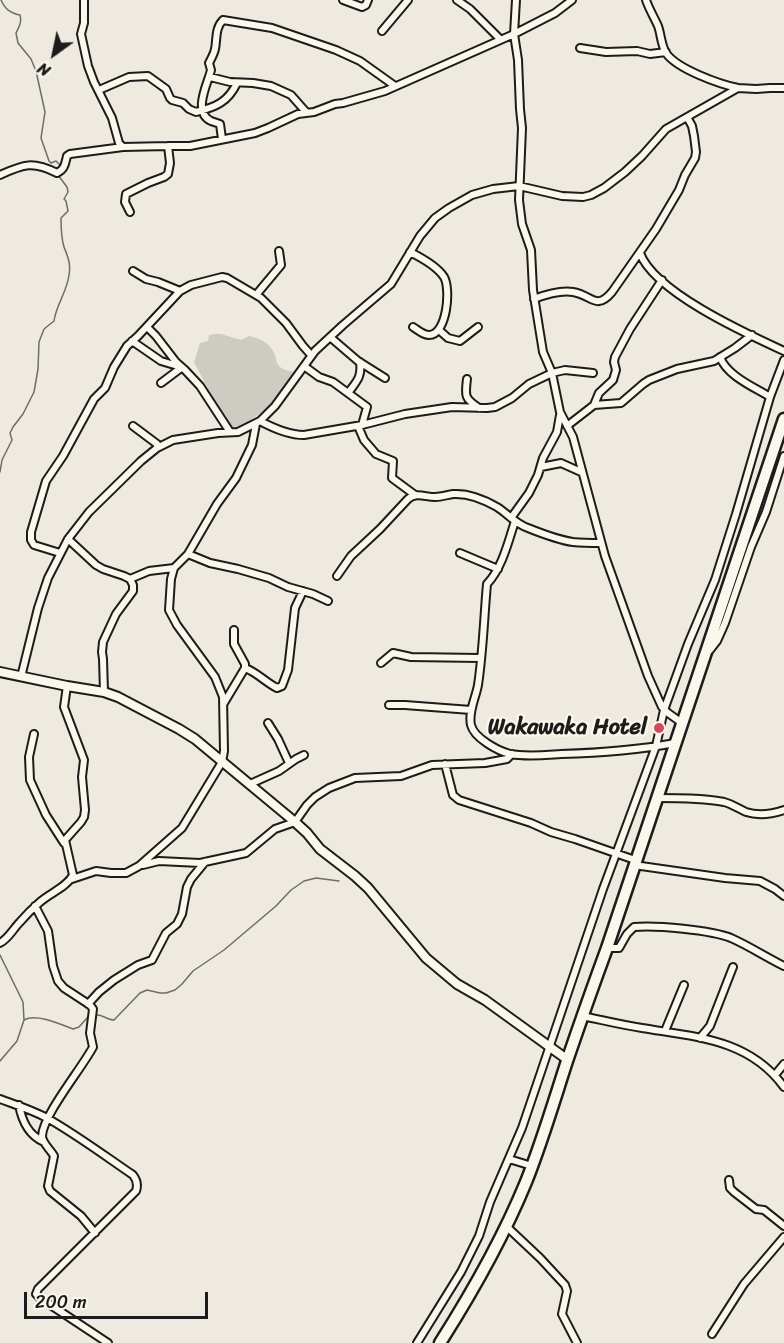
<!DOCTYPE html>
<html>
<head>
<meta charset="utf-8">
<style>
  body { margin:0 }
  #map { position:relative; width:784px; height:1343px; overflow:hidden; background:#eeeadf; font-family:Sriracha,sans-serif }
  canvas { display:block }
  .north { position:absolute; left:24px; top:24px; width:60px; height:60px; -webkit-text-stroke:4px #fbf7ec; paint-order:stroke; rotate:213deg; font-size:16px; font-weight:700; line-height:24px; text-align:center; color:#1c1c1c }
  .north::after { content:''; display:block; margin:auto; width:21px; height:27px; background:#1c1c1c; clip-path:polygon(50% 0,100% 100%,50% 72%,0 100%) }
  .scale { position:absolute; left:24px; top:1292px; width:184px; height:27px; box-sizing:border-box; border:3px solid #1c1c1c; border-top:0; padding-left:8px; font-size:18px; line-height:21px; white-space:nowrap; color:#1c1c1c; -webkit-text-stroke:4px #fbf7ec; paint-order:stroke }
</style>
</head>
<body>
<div id="map">
<canvas width="784" height="1343"></canvas>
<div class="north">N</div>
<div class="scale">200 m</div>
</div>
<script>
const context = document.querySelector('canvas').getContext('2d');
context.lineJoin = 'round';
function paint(path, color) { context.fillStyle = color; context.fill(path, 'evenodd'); }
function stroke(path, color, width, dash) { context.strokeStyle = color; context.lineWidth = width; context.lineCap = dash ? 'butt' : 'round'; context.setLineDash(dash || []); context.stroke(path); }
function write(font, color, halo, rows, align = 'center') {
  context.font = font + ' Sriracha,sans-serif'; context.lineWidth = 4.5; context.setLineDash([]); context.textBaseline = 'middle'; context.strokeStyle = halo; context.fillStyle = color; for (const [text, x, y, turn = 0] of rows) {
    context.save(); context.translate(x, y); context.rotate((+turn || 0) * Math.PI / 180); context.textAlign = isNaN(turn) ? turn : align; if (halo) context.strokeText(text, 0, 0); context.fillText(text, 0, 0); context.restore();
  }
}
const green = new Path2D(`
  M 215,334 L 221,334 L 241,340 L 249,336 C 259,338 269,342 274,353 C 277,358 275,362 280,367 C 284,370 289,371 294,372 C 276,400 263,416 232,430 L 219,410 L 194,362 L 200,343 L 208,341 L 209,335 Z`);
const stream = new Path2D(`
  M 1,0 C 5,9 10,13 20,15 C 22,22 19,27 16,33 L 18,43 L 31,59 L 36,71 L 45,112 L 41,138 L 49,161 L 51,163 L 56,161 L 60,165 L 56,171
  M 0,472 L 2,460 L 12,440 L 10,433 L 13,427 L 23,414 L 34,392 L 38,369 L 39,342 L 44,329 L 54,321 C 56,305 67,292 69,275 C 71,264 68,257 64,247 C 61,237 61,228 61,218 L 68,211 L 66,201 L 64,199 L 68,192 L 67,187 L 58,175
  M 0,955 L 23,1002 L 24,1020 L 17,1041 L 0,1061
  M 96,1015 C 102,1014 107,1020 114,1020 L 140,993 L 147,990 L 160,993 L 166,993 L 175,990 L 182,984 L 193,971 L 224,950 L 276,906 L 291,890 L 304,881 L 316,878 L 339,881
  M 24,1020 C 36,1013 60,1024 73,1029 L 79,1027 L 88,1017`);
const minor = new Path2D(`
  M 84,0 L 84,23 L 81,34 L 88,66 L 94,82 L 112,118 L 119,143 L 123,147 L 168,146 L 190,146 L 255,133 L 268,128 L 298,114 L 314,112 L 335,104 L 343,103 L 385,91 L 514,34 L 555,13 L 572,0
  M 343,0 L 362,7 L 366,5 L 368,0
  M 457,0 L 470,9 L 500,39
  M 516,0 L 514,34 L 518,60 L 520,109 L 522,128 L 519,200 L 522,224 L 531,250 L 533,290 L 543,352 L 552,373 L 560,412 L 573,437 L 605,556 L 648,676 L 662,707 L 668,713 L 682,723
  M 646,0 C 649,9 654,17 658,26 C 661,34 661,45 666,53 C 677,69 719,84 738,88
  M 382,31 L 408,0
  M 580,48 L 606,52 L 637,51 L 650,54 L 666,52
  M 210,77 L 230,82 L 253,83 L 271,86 L 291,95 L 306,112
  M 99,90 L 129,77 L 148,76 L 166,89 L 170,98 L 172,100 L 183,103 L 189,109 L 196,112 C 216,107 228,102 237,83
  M 222,139 L 220,124 C 217,123 214,122 211,121 C 192,112 208,83 211,70 L 209,63 C 211,59 214,54 215,49 C 217,39 215,28 223,20 L 272,28 L 336,50 L 360,61 L 395,86
  M 0,175 C 24,164 33,161 57,173 C 65,169 65,164 67,156 L 70,154 L 123,147
  M 130,212 L 125,202 L 126,194 L 148,183 L 164,177 L 168,174 L 170,163 L 168,146
  M 410,252 C 422,258 437,266 444,277 C 451,289 447,335 429,335 C 423,335 418,330 413,327
  M 640,253 C 654,292 747,334 784,351
  M 133,271 L 146,279 L 158,282 L 180,291
  M 256,295 L 281,265 L 279,251
  M 534,299 C 547,294 560,290 573,292 C 592,295 596,311 612,292 L 656,229 L 679,190 L 685,175 L 695,158 L 696,152 L 694,136 L 692,126 L 687,117
  M 147,327 L 156,336 L 176,362 L 185,370 L 200,386 L 230,432
  M 439,330 L 448,338 L 460,341 L 478,327
  M 330,337 L 358,361 L 385,378
  M 132,341 L 161,361 L 181,367
  M 720,357 C 727,376 754,387 770,397
  M 304,366 L 319,377 L 333,382 L 367,407 L 362,425
  M 467,379 C 465,396 464,398 479,408
  M 161,383 L 181,368
  M 348,393 C 357,381 362,377 360,362
  M 594,405 L 599,393 L 613,380 L 616,370 L 614,362 L 615,357 L 630,329 L 662,280
  M 260,421 C 273,428 290,435 304,435 L 362,425 L 405,414 L 452,407 L 487,408 L 495,407 L 512,398 L 529,384 L 552,373 L 565,370 L 593,373
  M 133,426 L 157,444 L 157,448
  M 358,426 L 364,440 L 376,454 L 393,461 L 392,478 L 415,495
  M 567,426 L 594,405 L 621,403 L 643,384 L 649,380 L 677,369 L 714,361 L 735,348 L 752,335
  M 541,467 L 561,463 L 581,472
  M 511,518 L 529,493 L 538,475 L 543,458 L 557,432 L 560,415
  M 515,521 C 508,543 502,568 487,584 C 484,617 483,652 478,685 C 476,697 468,712 471,725 C 474,738 498,751 510,754 C 527,757 545,755 561,754 C 599,753 638,750 675,743
  M 68,539 L 96,565 L 103,569 L 124,576 L 130,579 L 133,585 L 133,591 L 116,614 L 103,642 L 102,652 L 103,659 L 104,692
  M 60,553 L 34,545 L 31,540 L 31,532 L 46,481 L 63,456 L 94,399 L 105,388 L 114,367 L 127,346 L 138,336 L 180,291 L 191,285 L 222,277 L 227,278 L 261,298 L 286,323 L 303,346 L 311,355
  M 460,553 L 498,569
  M 188,554 L 210,563 L 238,569 L 269,578 L 288,587 L 313,594 L 328,601
  M 337,576 L 351,556 L 380,529 L 408,499 C 416,492 425,497 435,497 C 441,497 447,495 453,494 C 468,493 485,500 497,507 C 508,514 516,524 528,528 C 543,534 558,540 573,542 C 583,543 592,543 601,543
  M 130,579 L 149,571 L 174,568
  M 710,650 L 717,641 L 725,623 L 751,547 L 766,512 L 784,456
  M 381,663 L 393,653 L 411,657 L 480,658
  M 245,668 C 258,673 265,682 277,688 L 282,686 L 288,670 L 295,608 L 303,591
  M 21,677 L 38,608 L 48,578 L 68,539 L 89,512 L 141,461 L 157,448 L 173,440 L 218,433 L 238,432 L 260,421 L 275,406 L 315,351 L 343,325 L 391,284 L 420,236 L 435,218 L 449,208 L 472,195 L 493,189 L 519,186 L 562,196 L 583,197 L 591,195 L 604,188 L 625,172 L 642,156 L 666,129 L 738,88 L 756,89 L 770,88 L 784,88
  M 224,703 L 245,668 L 245,664 L 234,644 L 234,630
  M 389,705 L 405,705 L 471,710
  M 268,723 L 278,739 L 289,763
  M 34,734 L 29,757 L 30,780 L 46,815 L 64,843
  M 445,764 L 453,795 L 459,800 L 531,823 L 551,832 L 575,839 L 635,860
  M 250,784 L 279,771 L 296,759 L 304,755
  M 657,798 C 680,798 702,798 724,802 C 732,804 739,809 746,812 C 759,816 772,814 784,810
  M 143,865 L 159,861 L 200,863 L 246,853 L 275,829 L 295,822 L 307,805 L 315,797 L 329,788 L 355,778 L 401,776 L 432,765 L 485,763 L 507,759 L 512,754
  M 634,865 L 725,878 L 760,881 L 775,889 L 784,896
  M 72,879 L 96,871 L 111,873 L 126,873 L 139,866 L 182,828 L 222,762 L 224,751 L 223,697 L 215,677 L 177,625 L 169,610 L 171,579 L 174,568 L 188,554 L 217,504 L 236,478 L 252,445 L 256,424
  M 35,906 L 48,931 L 53,966 L 58,981 L 64,988 L 90,1005 L 93,1009 L 90,1033 L 93,1047 C 82,1068 43,1115 42,1136 C 42,1143 51,1150 54,1156 L 48,1186 L 50,1191 L 81,1216 L 95,1233
  M 0,943 C 9,938 13,929 20,922 C 26,915 33,908 40,902 C 50,893 67,887 73,875 L 65,840 L 81,822 L 84,817 L 85,810 L 82,777 L 84,760 L 64,707 L 67,686
  M 607,948 L 619,948 L 627,934 L 634,927 C 656,925 711,930 731,938 C 749,946 766,957 784,966
  M 88,1004 L 99,992 L 114,980 L 138,965 L 152,960 L 166,933 L 177,924 L 182,914 L 187,887 L 191,879 L 205,862
  M 582,1016 C 602,1020 622,1025 642,1028 C 696,1037 749,1039 784,1087
  M 665,1031 L 684,985
  M 700,1038 L 710,1026 L 733,967
  M 775,1075 L 784,1064
  M 0,1099 C 16,1105 32,1110 47,1118 C 77,1135 105,1156 133,1175 C 137,1180 138,1185 136,1191 L 38,1289 L 36,1294 L 40,1298 L 108,1343
  M 19,1105 C 22,1121 28,1135 44,1142
  M 509,1159 L 532,1166
  M 729,1180 L 730,1188 L 734,1192 L 756,1209 L 764,1210 L 784,1226
  M 506,1226 L 540,1258 L 565,1285 L 567,1291 L 562,1314 L 577,1343
  M 712,1334 L 744,1284 L 784,1237
  M 417,1343 L 461,1272 L 479,1236 L 490,1202 L 522,1128 L 603,889 L 656,746 L 664,710 L 688,644 L 715,580 L 736,514 L 770,397 L 784,360`);
const tertiary = new Path2D(`
  M 0,672 L 67,686 L 104,692 L 118,697 L 179,729 L 195,739 L 295,822 L 307,833 L 320,849 L 355,876 L 368,888 L 426,958 L 457,984 L 485,1000 L 568,1060`);
const trunk = new Path2D(`
  M 440,1343 C 473,1291 503,1238 526,1182 C 542,1142 554,1101 567,1061 C 580,1023 593,986 607,948 L 784,419`);
const markers = [
  [659,728,6,"#d1495b"]
];
const poiNames = [
  ["Wakawaka Hotel",647,728]
];
paint(green, '#ceccc2');
stroke(stream, '#6f6d69', 1.5);
stroke(minor, '#1c1c1c', 10);
stroke(tertiary, '#1c1c1c', 12);
stroke(trunk, '#1c1c1c', 15);
stroke(minor, '#fbf7ec', 6);
stroke(tertiary, '#fbf7ec', 8);
stroke(trunk, '#fbf7ec', 10);
for (const [x, y, r, color] of markers) { const dot = new Path2D(); dot.arc(x, y, r, 0, 2 * Math.PI); context.fillStyle = color; context.fill(dot); stroke(dot, '#fbf7ec', 2); }
write('bold 22px', '#1c1c1c', '#fbf7ec', poiNames, 'right');
</script>
</body>
</html>
